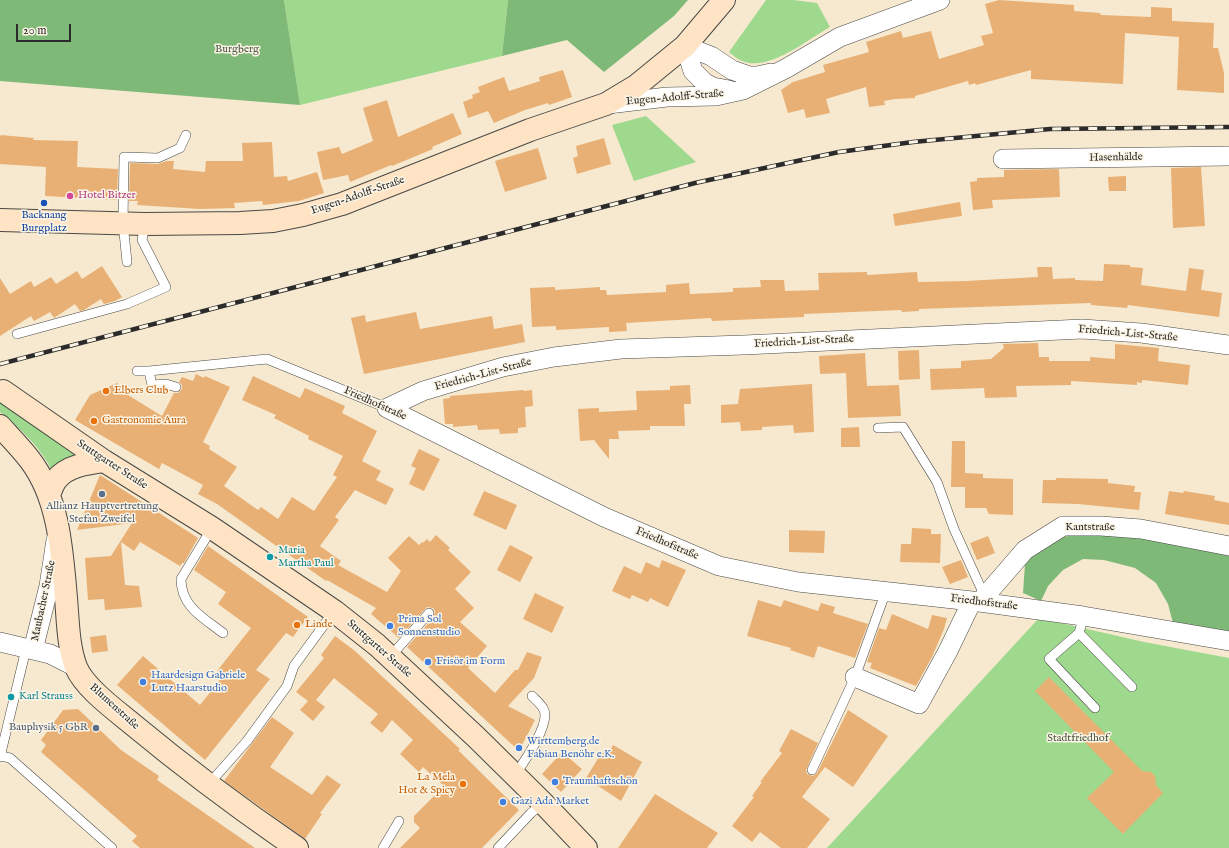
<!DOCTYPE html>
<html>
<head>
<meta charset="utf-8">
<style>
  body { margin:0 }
  #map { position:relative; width:1229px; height:848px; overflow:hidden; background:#f6e9d0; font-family:"IM FELL English",serif }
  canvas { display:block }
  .scale { position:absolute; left:16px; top:24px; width:55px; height:18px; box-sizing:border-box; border:2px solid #2b2b2b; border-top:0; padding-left:5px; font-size:12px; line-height:14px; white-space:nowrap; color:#2b2b2b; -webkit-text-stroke:3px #fcf5e5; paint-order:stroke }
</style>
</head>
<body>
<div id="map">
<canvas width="1229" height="848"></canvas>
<div class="scale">20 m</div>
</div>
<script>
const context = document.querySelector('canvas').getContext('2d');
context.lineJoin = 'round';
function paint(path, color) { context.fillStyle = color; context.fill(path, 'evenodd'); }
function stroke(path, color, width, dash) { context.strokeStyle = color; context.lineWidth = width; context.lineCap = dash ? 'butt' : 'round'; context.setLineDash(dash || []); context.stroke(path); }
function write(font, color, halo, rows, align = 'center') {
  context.font = font + ' "IM FELL English",serif'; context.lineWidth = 3; context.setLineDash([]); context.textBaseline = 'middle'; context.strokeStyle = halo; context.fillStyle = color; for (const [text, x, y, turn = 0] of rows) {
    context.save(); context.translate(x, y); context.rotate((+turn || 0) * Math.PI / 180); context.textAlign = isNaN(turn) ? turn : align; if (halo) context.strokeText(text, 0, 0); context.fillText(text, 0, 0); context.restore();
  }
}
const green = new Path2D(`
  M 284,0 L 508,0 L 502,56 L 300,105 Z
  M 766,0 L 793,0 L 817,3 L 830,27 C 807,40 769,72 742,61 C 737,59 733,55 729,52 Z
  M 646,116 L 696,162 L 634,181 L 612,125 Z
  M 0,400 L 75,455 L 52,471 C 40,446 20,429 0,412 Z
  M 1039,618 L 1144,642 L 1229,658 L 1229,848 L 827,848 Z`);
const forest = new Path2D(`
  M 0,0 L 284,0 L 300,105 L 0,81 Z
  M 508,0 L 688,0 L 674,16 L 604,72 L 567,40 L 502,56 Z
  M 1082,533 L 1123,534 L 1229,555 L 1229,634 L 1173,623 L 1168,604 L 1156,583 L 1135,568 L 1104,560 L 1083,559 L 1063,570 L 1048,586 L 1041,601 L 1023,593 L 1025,564 L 1038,548 L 1063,537 Z`);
const building = new Path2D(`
  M 999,0 L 1074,5 L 1074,11 L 1100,13 L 1101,15 L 1151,17 L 1151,7 L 1172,8 L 1172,21 L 1214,23 L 1213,48 L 1218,48 L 1224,73 L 1224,93 L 1177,90 L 1179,37 L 1125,33 L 1123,84 L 1031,79 L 1031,70 L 976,85 L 975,83 L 969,85 L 968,81 L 915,96 L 915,98 L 895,99 L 884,101 L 885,105 L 869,107 L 866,87 L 826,99 L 830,113 L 806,118 L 804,109 L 788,113 L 781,90 L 793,82 L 825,72 L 823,65 L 869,52 L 866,42 L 901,31 L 903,38 L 931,31 L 939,59 L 984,45 L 981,36 L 993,33 L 985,4 Z
  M 563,70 L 572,97 L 549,105 L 548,103 L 525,110 L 494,123 L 488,111 L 468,118 L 463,102 L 473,98 L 472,95 L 480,92 L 478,87 L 504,77 L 509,91 L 540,81 L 539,77 Z
  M 387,100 L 398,137 L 453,113 L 462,134 L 432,147 L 433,149 L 392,166 L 391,165 L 350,182 L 348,175 L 323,180 L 317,152 L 339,147 L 342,154 L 373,141 L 363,108 Z
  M 1,135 L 34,138 L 33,140 L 78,141 L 77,167 L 118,169 L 117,200 L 45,196 L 46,167 L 0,164 L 0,137 Z
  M 604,138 L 611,164 L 577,174 L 573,158 L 578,156 L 576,146 Z
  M 272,142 L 274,177 L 287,176 L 288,181 L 317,172 L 324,193 L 299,201 L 263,205 L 262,201 L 234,203 L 235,208 L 200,209 L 137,205 L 138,201 L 129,201 L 130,163 L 158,164 L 167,161 L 174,161 L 173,169 L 205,172 L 206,161 L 243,161 L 242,143 Z
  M 538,148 L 547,179 L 505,192 L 495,161 Z
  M 1201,167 L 1205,226 L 1173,228 L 1171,168 Z
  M 1059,169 L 1060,197 L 992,200 L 993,208 L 973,210 L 970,182 L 977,181 L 977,178 L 1004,177 L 1004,170 Z
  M 1126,176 L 1126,191 L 1109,191 L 1108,177 Z
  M 960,202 L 962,216 L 895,226 L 893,214 Z
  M 1104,264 L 1130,265 L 1130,267 L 1143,268 L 1141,285 L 1186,291 L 1189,268 L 1204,270 L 1201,290 L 1222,293 L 1219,317 L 1128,305 L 1127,308 L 1091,305 L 1091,303 L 919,309 L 919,311 L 902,312 L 901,310 L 804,314 L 804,317 L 712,321 L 711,318 L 626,323 L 627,331 L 609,332 L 609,327 L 556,330 L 556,326 L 532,327 L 530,288 L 555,287 L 555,290 L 600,287 L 600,290 L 606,290 L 607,295 L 666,292 L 666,285 L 689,283 L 690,294 L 733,292 L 733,288 L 761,287 L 760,280 L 784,280 L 785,291 L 819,290 L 818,273 L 867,272 L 867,275 L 917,272 L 918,282 L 966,281 L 1038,277 L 1037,267 L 1052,267 L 1053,279 L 1075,278 L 1075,280 L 1103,281 Z
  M 102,266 L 122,297 L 115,301 L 104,304 L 101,299 L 84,310 L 80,311 L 75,304 L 54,318 L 50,312 L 34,321 L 31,316 L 0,336 L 0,278 L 10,294 L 31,281 L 34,287 L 51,277 L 56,284 L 77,271 L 82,279 Z
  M 416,312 L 420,329 L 492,316 L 494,329 L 522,324 L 525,342 L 364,374 L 351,318 L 365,315 L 366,322 Z
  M 1038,343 L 1039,357 L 1049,357 L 1049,361 L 1090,361 L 1090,357 L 1115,359 L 1115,344 L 1159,348 L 1158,361 L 1190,365 L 1188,385 L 1142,380 L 1142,383 L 1137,382 L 1137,385 L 1071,381 L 1071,385 L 1016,386 L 1017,397 L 985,398 L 984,388 L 931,390 L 930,369 L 961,368 L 961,361 L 991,359 L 1004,348 L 1003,344 Z
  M 919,350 L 920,379 L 899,380 L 898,351 Z
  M 865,353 L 867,386 L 899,385 L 901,416 L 848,418 L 846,373 L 820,374 L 819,356 Z
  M 196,374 L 204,378 L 205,376 L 230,387 L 203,442 L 210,446 L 209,449 L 237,467 L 224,486 L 258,510 L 261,507 L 278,519 L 292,497 L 314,511 L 337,477 L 333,475 L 343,456 L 308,439 L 309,436 L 274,418 L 276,415 L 242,400 L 253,376 L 300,398 L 305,388 L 345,406 L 342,413 L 377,431 L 362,461 L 381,471 L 376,480 L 394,489 L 386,505 L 355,490 L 335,517 L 339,520 L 320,546 L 341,561 L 338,565 L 387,592 L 401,571 L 388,558 L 409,536 L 419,545 L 422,542 L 423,543 L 427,539 L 430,542 L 436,535 L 450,548 L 448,550 L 471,572 L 455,589 L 474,608 L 460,622 L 487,646 L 468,668 L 495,693 L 515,670 L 518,670 L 527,652 L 542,657 L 534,678 L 508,706 L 535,720 L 519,751 L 407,647 L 434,617 L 435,611 L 433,608 L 427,607 L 425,609 L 399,638 L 371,614 L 376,608 L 327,580 L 326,581 L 217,504 L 198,494 L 203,485 L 162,463 L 159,469 L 75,420 L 90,395 L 117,383 L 129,392 L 128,395 L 162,416 L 174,393 L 178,393 L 182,389 L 182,385 L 179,382 L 182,377 L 193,381 Z
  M 812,384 L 814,432 L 794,433 L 793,425 L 762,427 L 762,430 L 741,431 L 740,422 L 721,423 L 721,405 L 738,404 L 740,389 Z
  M 690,385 L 691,404 L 684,404 L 685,426 L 650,426 L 650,430 L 618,431 L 619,439 L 609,439 L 609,459 L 594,440 L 580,441 L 578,409 L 599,408 L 599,412 L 637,410 L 636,391 L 670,390 L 670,386 Z
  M 523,390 L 524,391 L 532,390 L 533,406 L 525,407 L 526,427 L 518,428 L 518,433 L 500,434 L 499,429 L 478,430 L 477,425 L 453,427 L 453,424 L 445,424 L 443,399 L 450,398 L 450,396 Z
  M 859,427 L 860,447 L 841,447 L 841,428 Z
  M 952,441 L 965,441 L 965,473 L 983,474 L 983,478 L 1013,479 L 1013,515 L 989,514 L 986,508 L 965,508 L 965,487 L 951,487 Z
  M 419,449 L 440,459 L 424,491 L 409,484 L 416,468 L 411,466 Z
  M 100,475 L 198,538 L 184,563 L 182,563 L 180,566 L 140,542 L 134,551 L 121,542 L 125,585 L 139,586 L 142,607 L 105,610 L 104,599 L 88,600 L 85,558 L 111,556 L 132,523 L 77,530 Z
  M 1056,478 L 1108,479 L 1108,483 L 1135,486 L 1134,492 L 1141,492 L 1139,510 L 1078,504 L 1042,503 L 1043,480 L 1056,480 Z
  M 484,491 L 517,505 L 506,530 L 473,515 Z
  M 1169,491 L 1183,493 L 1184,491 L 1215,496 L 1214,500 L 1229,503 L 1229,525 L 1165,514 Z
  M 912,528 L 931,529 L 931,534 L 941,534 L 940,563 L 900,562 L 901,544 L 911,544 Z
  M 789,530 L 825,531 L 824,553 L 789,552 Z
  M 988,536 L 995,553 L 977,560 L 970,543 Z
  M 510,545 L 533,557 L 520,582 L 497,570 Z
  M 208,546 L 308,617 L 293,637 L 286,633 L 256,670 L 270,679 L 205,760 L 117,685 L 143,656 L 200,705 L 223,676 L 217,671 L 251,628 L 218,604 L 226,592 L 194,570 Z
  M 662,560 L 686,570 L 668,607 L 650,598 L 648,602 L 632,595 L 630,599 L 612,591 L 624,566 L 641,574 L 646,562 L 659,568 Z
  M 961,560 L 968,577 L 950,584 L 942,567 Z
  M 535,593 L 564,607 L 552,633 L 523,619 Z
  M 758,600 L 781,607 L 784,600 L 818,611 L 821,603 L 835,607 L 833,613 L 868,624 L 855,658 L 818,646 L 814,658 L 790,650 L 791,648 L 747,636 Z
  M 892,614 L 928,629 L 932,615 L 947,618 L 944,629 L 932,657 L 916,686 L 870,668 L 872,663 L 867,662 L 879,628 L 886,630 Z
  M 106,635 L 108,651 L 92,653 L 90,637 Z
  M 335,636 L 355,651 L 460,749 L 458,750 L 519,810 L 482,848 L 400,848 L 420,828 L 414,822 L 414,816 L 444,786 L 423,767 L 419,772 L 400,754 L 413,740 L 392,720 L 382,733 L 370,723 L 378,714 L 334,678 L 316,700 L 325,707 L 313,721 L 300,710 L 308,701 L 296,692 L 324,658 L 321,655 Z
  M 1049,677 L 1142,771 L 1151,772 L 1155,776 L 1156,785 L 1163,793 L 1123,834 L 1087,798 L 1114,772 L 1035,691 Z
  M 78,709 L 121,750 L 159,776 L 157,780 L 255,848 L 140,848 L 132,841 L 137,836 L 41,752 L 46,745 L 41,740 L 63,710 Z
  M 848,710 L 888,736 L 853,787 L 825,767 L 802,797 L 830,819 L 807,848 L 781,848 L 760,832 L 752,842 L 732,826 L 754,797 L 752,796 L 762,782 L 760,782 L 782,753 L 779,751 L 791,729 L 818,743 L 806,770 L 807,774 L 813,776 L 817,773 Z
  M 272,717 L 294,733 L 270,767 L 312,795 L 327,775 L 341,785 L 320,813 L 322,814 L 305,839 L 224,781 Z
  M 613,745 L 642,762 L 621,801 L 586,778 L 602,752 L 607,755 Z
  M 562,752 L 582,769 L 561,792 L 542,774 Z
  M 655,794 L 718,833 L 707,848 L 618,848 Z`);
const lane = new Path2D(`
  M 127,262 L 123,223 L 124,157 L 158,158 L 180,148 L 186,135
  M 17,334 L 127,304 L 166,287 L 142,240 L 145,224
  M 137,371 L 149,371 L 267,359 L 387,408
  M 149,371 L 152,385 L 166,384 L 176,387
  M 878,428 L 903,427 L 937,482 L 954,529 L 985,597
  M 212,528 L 181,579 C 181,607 204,618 223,633
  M 1084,615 L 1079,633 L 1049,659 L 1095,708
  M 1079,633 L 1132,687
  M 390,657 L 429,613
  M 1,756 L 10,758 L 112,848
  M 0,757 L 26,649
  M 812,770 L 855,677 L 886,591
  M 515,775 C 524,762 550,725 544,710 C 542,705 536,700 532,696
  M 208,785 L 247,741 L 287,686 L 294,666 L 334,611
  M 383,848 L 399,821
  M 498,848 L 531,813 L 543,803`);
const street = new Path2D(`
  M 685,46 L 711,56 L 732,70 L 749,76 L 757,76 L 771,73
  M 685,46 L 693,71 L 705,83 L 713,87 L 729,90
  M 608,104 L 667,97 L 716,96 L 743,90 L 785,69 L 840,37 L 940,0
  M 1003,159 L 1229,156
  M 387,408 L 604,517 L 719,566 L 798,582 L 972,601 L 1083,616 L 1229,641
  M 387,408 L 423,391 L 503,367 L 554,357 L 621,349 L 744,345 L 1082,329 L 1141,333 L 1229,345
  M 980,602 L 1025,550 L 1063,526 L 1101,526 L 1141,529 L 1229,546
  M 0,642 L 50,654 L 76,667
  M 33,650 L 49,586 L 56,540
  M 855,677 L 919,704 L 948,651 L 972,601`);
const secondary = new Path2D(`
  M 0,220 L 145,224 L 240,223 L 273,221 L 303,215 L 342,204 L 530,130 L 606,104 L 636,86 L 685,46 L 724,0
  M 3,391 L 104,461 L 212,528 L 334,611 L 377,645 L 476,737 L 543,803 L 586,848
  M 0,426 C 10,437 21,448 30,460 C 59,498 62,552 66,598 C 68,621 68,646 76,667 C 84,687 114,709 131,723 C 184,767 240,809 297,848
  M 49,495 C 51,490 53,484 56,480 C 66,466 88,463 104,461`);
const rail = new Path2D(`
  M 0,364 L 695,183 L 839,152 L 913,142 L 1050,129 L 1229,127`);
const markers = [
  [70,196,4,"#d1479c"],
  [44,203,4,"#1a4fb4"],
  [106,391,4,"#e8710a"],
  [94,421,4,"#e8710a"],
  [102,494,4,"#5c6f8a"],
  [270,557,4,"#0f9aa8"],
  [297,625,4,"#e8710a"],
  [390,626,4,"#3f7fe0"],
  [428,662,4,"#3f7fe0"],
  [143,682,4,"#3f7fe0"],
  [11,697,4,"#0f9aa8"],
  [96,728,4,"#5c6f8a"],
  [519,748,4,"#3f7fe0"],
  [555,782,4,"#3f7fe0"],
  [463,784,4,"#e8710a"],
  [503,802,4,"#3f7fe0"]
];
const parkNames = [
  ["Burgberg",237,50],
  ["Stadtfriedhof",1078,739]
];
const streetNames = [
  ["Eugen-Adolff-Straße",675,98,-5],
  ["Hasenhälde",1116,158,-1],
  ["Eugen-Adolff-Straße",358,196,-19],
  ["Friedrich-List-Straße",1128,334,5],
  ["Friedrich-List-Straße",804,342,-3],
  ["Friedrich-List-Straße",483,375,-15],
  ["Friedhofstraße",375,404,24],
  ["Stuttgarter Straße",112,465,33],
  ["Kantstraße",1090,528],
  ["Friedhofstraße",667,544,23],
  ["Maubacher Straße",44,601,-78],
  ["Friedhofstraße",984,603,7],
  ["Stuttgarter Straße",379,649,41],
  ["Blumenstraße",114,707,42]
];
const hotelNames = [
  ["Hotel Bitzer",78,196]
];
const transitNames = [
  ["Backnang",44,216],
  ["Burgplatz",44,229]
];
const foodNames = [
  ["Elbers Club",114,391],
  ["Gastronomie Aura",102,421],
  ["Linde",305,625],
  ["La Mela",455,778,"right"],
  ["Hot & Spicy",455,791,"right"]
];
const serviceNames = [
  ["Allianz Hauptvertretung",102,507],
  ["Stefan Zweifel",102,520],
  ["Bauphysik 5 GbR",88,728,"right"]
];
const cultureNames = [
  ["Maria",278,551],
  ["Martha Paul",278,564],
  ["Karl Strauss",19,697]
];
const shopNames = [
  ["Prima Sol",398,620],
  ["Sonnenstudio",398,633],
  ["Frisör im Form",436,662],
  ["Haardesign Gabriele",151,676],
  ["Lutz Haarstudio",151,689],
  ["Wirttemberg.de",527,742],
  ["Fabian Benöhr e.K.",527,755],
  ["Traumhaftschön",563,782],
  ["Gazi Ada Market",511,802]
];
paint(green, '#9ed98d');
paint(forest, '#7eb978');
paint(building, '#e8b074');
stroke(lane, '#494844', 10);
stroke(street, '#494844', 20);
stroke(secondary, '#494844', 24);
stroke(lane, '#fff', 9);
stroke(street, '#fff', 19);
stroke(secondary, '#fee4c5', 22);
stroke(rail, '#2b2b2b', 4.5);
stroke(rail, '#fcf5e5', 3, [9]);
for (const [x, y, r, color] of markers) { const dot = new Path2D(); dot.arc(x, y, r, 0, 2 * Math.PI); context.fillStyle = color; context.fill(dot); stroke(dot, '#fcf5e5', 1.5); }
write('11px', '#485644', '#fcf5e5', parkNames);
write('11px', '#2b2b2b', '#fcf5e5', streetNames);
write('11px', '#b23c85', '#fcf5e5', hotelNames, 'left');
write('11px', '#164399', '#fcf5e5', transitNames);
write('11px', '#c56008', '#fcf5e5', foodNames, 'left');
write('11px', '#4e5e75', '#fcf5e5', serviceNames);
write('11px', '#0d838f', '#fcf5e5', cultureNames, 'left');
write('11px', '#366cbe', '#fcf5e5', shopNames, 'left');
</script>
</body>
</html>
